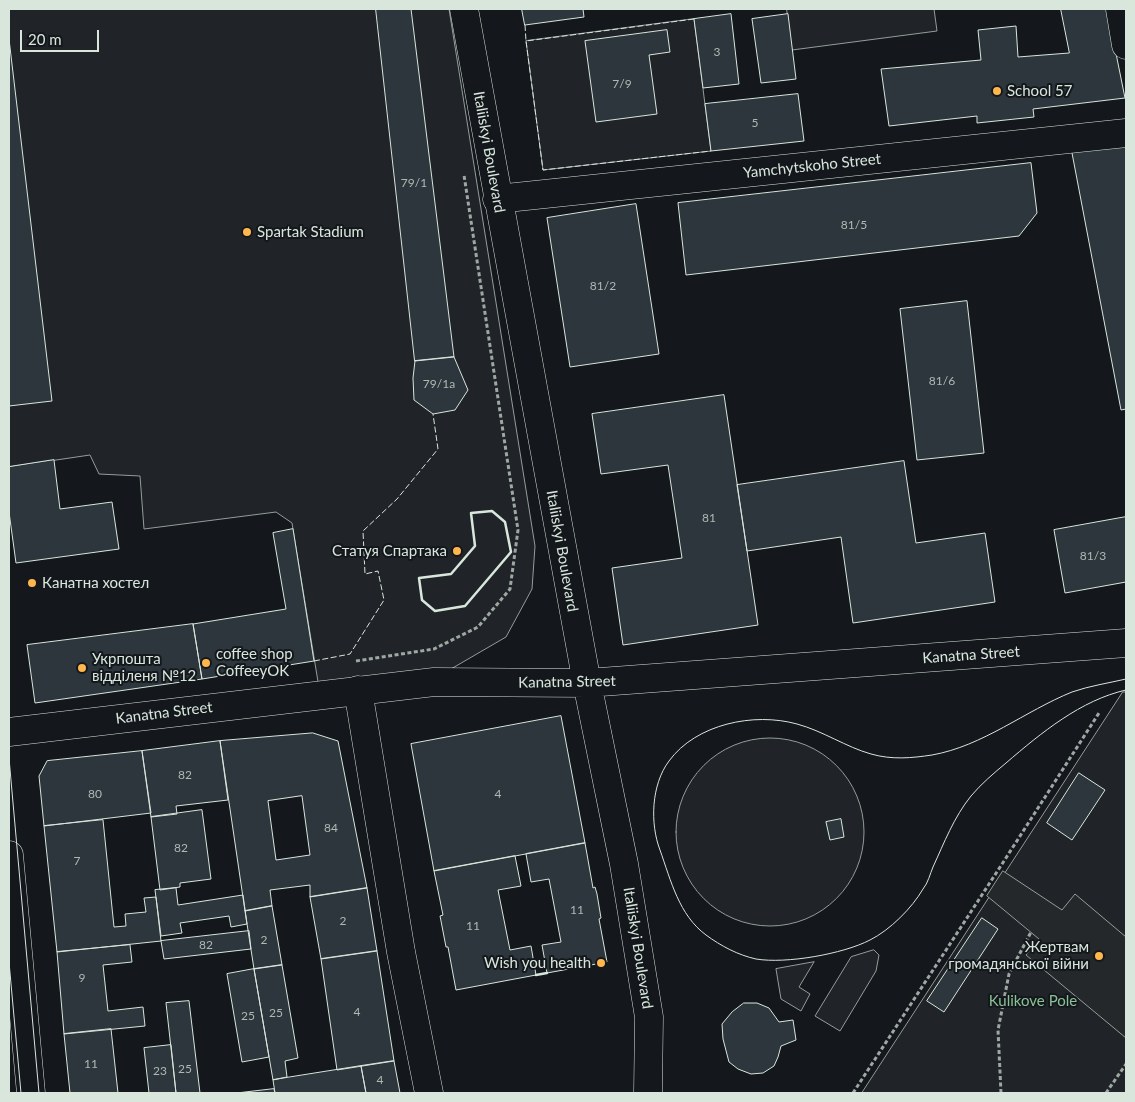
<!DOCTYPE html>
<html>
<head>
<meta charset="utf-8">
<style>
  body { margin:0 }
  #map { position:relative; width:1135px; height:1102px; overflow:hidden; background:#14181c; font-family:Lato,sans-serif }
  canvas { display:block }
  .frame { position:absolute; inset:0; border:10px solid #d8e6dc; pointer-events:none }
  .scale { position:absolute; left:20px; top:30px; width:79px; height:22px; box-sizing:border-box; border:2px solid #d8e6dc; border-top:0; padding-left:6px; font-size:15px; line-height:18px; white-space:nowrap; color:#d8e6dc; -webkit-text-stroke:4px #14181c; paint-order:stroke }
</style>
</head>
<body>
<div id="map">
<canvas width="1135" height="1102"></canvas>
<div class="frame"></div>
<div class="scale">20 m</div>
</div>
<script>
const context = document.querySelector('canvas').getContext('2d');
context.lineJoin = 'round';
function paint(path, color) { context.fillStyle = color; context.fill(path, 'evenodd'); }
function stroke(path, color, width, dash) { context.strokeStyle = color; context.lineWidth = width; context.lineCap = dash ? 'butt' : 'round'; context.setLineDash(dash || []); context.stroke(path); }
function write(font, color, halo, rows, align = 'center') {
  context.font = font + ' Lato,sans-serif'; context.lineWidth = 4; context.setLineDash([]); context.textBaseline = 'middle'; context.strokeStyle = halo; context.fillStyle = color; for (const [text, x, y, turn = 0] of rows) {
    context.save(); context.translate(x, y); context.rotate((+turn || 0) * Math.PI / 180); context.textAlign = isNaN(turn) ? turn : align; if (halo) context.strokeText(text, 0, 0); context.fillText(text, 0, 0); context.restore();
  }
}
const green = new Path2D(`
  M 9,9 L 449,9 L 535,546 L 532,589 L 506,637 L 432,680 L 320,694 L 292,523 L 276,512 L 144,529 L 140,476 L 99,474 L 90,455 L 9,467 Z
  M 787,9 L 934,9 L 937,31 L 792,50 Z
  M 694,19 L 711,151 L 543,170 L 526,41 Z
  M 1123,692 L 1126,692 L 1126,1093 L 862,1093 Z
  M676 832a94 94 0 1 1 188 0a94 94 0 1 1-188 0Z
  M 874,950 L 879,955 L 876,971 L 840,1031 L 815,1016 L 851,957 Z
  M 814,962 L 799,987 L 810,994 L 801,1011 L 781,999 L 776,969 Z`);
const parking = new Path2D(`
  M 1003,871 L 1062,910 L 1075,894 L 1126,937 L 1126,1038 L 1026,955 L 1039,939 L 987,896 Z`);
const building = new Path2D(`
  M 376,9 L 411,9 L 454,357 L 415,361 Z
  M 522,9 L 583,9 L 584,17 L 525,25 Z
  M 1061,9 L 1107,9 L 1125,98 L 1033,109 L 1034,117 L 977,123 L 977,116 L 889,126 L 881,69 L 981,60 L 978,30 L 1016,26 L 1018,57 L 1069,53 Z
  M 731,14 L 739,84 L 703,88 L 694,19 Z
  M 788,14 L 796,79 L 761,83 L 752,19 Z
  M 667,30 L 670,52 L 649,55 L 657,114 L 596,122 L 585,41 Z
  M 9,39 L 52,401 L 9,406 Z
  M 798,94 L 804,141 L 711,151 L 705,104 Z
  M 1126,143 L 1126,409 L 1121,410 L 1072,153 Z
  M 1031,163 L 1037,213 L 1019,236 L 686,275 L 678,203 Z
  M 636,204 L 659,354 L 570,367 L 547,218 Z
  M 967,301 L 984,453 L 917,460 L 900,309 Z
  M 454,357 L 468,390 L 455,410 L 433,414 L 414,400 L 413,378 L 415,361 Z
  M 724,395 L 758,625 L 623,645 L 612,568 L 682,558 L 668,465 L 601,474 L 592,414 Z
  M 54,460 L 60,509 L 112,502 L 119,549 L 16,563 L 9,512 L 9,467 Z
  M 904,461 L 916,543 L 985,533 L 995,602 L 853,623 L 841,537 L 747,551 L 737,485 Z
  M 1126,517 L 1126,582 L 1065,593 L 1054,530 Z
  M 293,529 L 314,661 L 202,679 L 193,624 L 286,609 L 273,533 Z
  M 193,624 L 202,679 L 35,703 L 27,645 Z
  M 561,716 L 585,843 L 434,871 L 411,744 Z
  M 313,733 L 338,741 L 367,888 L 310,897 L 310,885 L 270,890 L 272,906 L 245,911 L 220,741 ZM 302,796 L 310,855 L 276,860 L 268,801 Z
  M 220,741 L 228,800 L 176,806 L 177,814 L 151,817 L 142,751 Z
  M 142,751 L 151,813 L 44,826 L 39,776 L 47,761 Z
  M 1079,773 L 1105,790 L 1072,840 L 1047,823 Z
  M 202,810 L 211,879 L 180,883 L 180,887 L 160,890 L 151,817 Z
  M 841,819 L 844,837 L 830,840 L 826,822 Z
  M 103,820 L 114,927 L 126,926 L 125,914 L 146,912 L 144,898 L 156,897 L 161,941 L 57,952 L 44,826 Z
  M 585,843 L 593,888 L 595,887 L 597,894 L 601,918 L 599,919 L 607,962 L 547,973 L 542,945 L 561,942 L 549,879 L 531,882 L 526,854 Z
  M 515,856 L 521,886 L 498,890 L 510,950 L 531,946 L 536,975 L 456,990 L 448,947 L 446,947 L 441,921 L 440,916 L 443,915 L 434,871 Z
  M 176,888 L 178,905 L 243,895 L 247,924 L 231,927 L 229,916 L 180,923 L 182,933 L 161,936 L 155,890 Z
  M 367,888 L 377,951 L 321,959 L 310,897 Z
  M 272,906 L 282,965 L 254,969 L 245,911 Z
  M 982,918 L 998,929 L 944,1012 L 927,1001 Z
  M 249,931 L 251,949 L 164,959 L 161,941 Z
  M 130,945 L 132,962 L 103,965 L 108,1011 L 143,1007 L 145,1026 L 64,1034 L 57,952 Z
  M 377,951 L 394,1061 L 337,1070 L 321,959 Z
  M 282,965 L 298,1058 L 285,1061 L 287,1077 L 273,1080 L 254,969 Z
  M 254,969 L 269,1057 L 242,1062 L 227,974 Z
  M 189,1001 L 200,1093 L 176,1093 L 166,1003 Z
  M 744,1003 L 757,1003 L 769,1008 L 779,1022 L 793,1020 L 796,1040 L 781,1046 L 778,1057 L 774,1066 L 763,1073 L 751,1074 L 738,1069 L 729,1062 L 723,1039 L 722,1024 L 732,1012 Z
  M 111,1029 L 118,1093 L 70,1093 L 64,1034 Z
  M 171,1045 L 176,1093 L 149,1093 L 144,1048 Z
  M 394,1061 L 400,1093 L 366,1093 L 361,1066 Z
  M 361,1066 L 366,1093 L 275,1093 L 273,1080 Z
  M 274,1089 L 275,1093 L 237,1093 Z`);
const path = new Path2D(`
  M 356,661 L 434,649 L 478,627 L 510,589 L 518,530 L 464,175
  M 853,1093 L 1004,861 L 1099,713
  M 1001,1093 L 998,1030 L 1009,974 L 1031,932
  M 1106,1093 L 1126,1064`);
const minor = new Path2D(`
  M 1120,9 L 1126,45
  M 497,199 L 1126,133
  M 358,690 L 401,952 L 429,1093
  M 9,855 L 31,1093`);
const major = new Path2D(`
  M 464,9 L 587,683 L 624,864 L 649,1017 L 648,1093
  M 9,732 L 434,682 L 587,683 L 1126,643`);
const tram = new Path2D(`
  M 1126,679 C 1109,683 1089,686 1072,692 C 1025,711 983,746 932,755 C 912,758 892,760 871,754 C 846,747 823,731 797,724 C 754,712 696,724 669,761 C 651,785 650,824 660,850 C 671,881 679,915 706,935 C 721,946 738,955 756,959 C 786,964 843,954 870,940 C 890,930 912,908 923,889 C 928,883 930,874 933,867 C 944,843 954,817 971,796 C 981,784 994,773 1006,763 C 1041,733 1081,700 1126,690
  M 9,758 L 39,1093
  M 9,962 L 21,1093`);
const fence = new Path2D(`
  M 694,19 L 526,41 L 543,170 L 711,151
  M 525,25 L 526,41
  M 314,661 L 350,654 L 384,600 L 378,571 L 365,574 L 363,531 L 397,499 L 438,449 L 433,414`);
const wall = new Path2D(`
  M 492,511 L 505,522 L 511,552 L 465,606 L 435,611 L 422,600 L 419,578 L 451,574 L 475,546 L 471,513 Z
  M 536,975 L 547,973`);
const markers = [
  [997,91,5,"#ffb74d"],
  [247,232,5,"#ffb74d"],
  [457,551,5,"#ffb74d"],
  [32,583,5,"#ffb74d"],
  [206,663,5,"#ffb74d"],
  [82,668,5,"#ffb74d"],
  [1099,956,5,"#ffb74d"],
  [601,963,5,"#ffb74d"]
];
const numberNames = [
  ["3",717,52],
  ["7/9",622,84],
  ["5",755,123],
  ["79/1",414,183],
  ["81/5",854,225],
  ["81/2",603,286],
  ["81/6",942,381],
  ["79/1а",439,384],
  ["81",709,518],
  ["81/3",1093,556],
  ["82",185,775],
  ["80",95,794],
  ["4",498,794],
  ["84",331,828],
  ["82",181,848],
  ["7",77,861],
  ["11",577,910],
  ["2",343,921],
  ["11",473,926],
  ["2",264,940],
  ["82",206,945],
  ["9",82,978],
  ["4",357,1012],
  ["25",276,1013],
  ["25",248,1016],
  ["11",91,1064],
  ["25",185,1069],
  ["23",160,1071],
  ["4",380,1080]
];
const poiNames = [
  ["School 57",1007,91],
  ["Spartak Stadium",257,232],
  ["Статуя Спартака",447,551,"right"],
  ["Канатна хостел",42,583],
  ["coffee shop",216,654],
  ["CoffeeyOK",216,671],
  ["Укрпошта",92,659],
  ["відділеня №12",92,676],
  ["Жертвам",1089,947,"right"],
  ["громадянської війни",1089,964,"right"],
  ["Wish you health",591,963,"right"]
];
const streetNames = [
  ["Italiiskyi Boulevard",489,152,80],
  ["Yamchytskoho Street",812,166,-6],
  ["Italiiskyi Boulevard",562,551,80],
  ["Kanatna Street",971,655,-4],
  ["Kanatna Street",567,682,-1],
  ["Kanatna Street",164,713,-7],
  ["Italiiskyi Boulevard",638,948,81]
];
const parkNames = [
  ["Kulikove Pole",1033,1001]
];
paint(green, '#202428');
stroke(green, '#939e99', 1);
paint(parking, '#24282b');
stroke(parking, '#939e99', 1);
paint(building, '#2c363c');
stroke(building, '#d8e6dc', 1);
stroke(minor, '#d8e6dc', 29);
stroke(major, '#d8e6dc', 29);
stroke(path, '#9da8a2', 3, [4, 2.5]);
stroke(minor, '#14181c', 28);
stroke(major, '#14181c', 28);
stroke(tram, '#d8e6dc', 1);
stroke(fence, '#d8e6dc', 1, [6, 2.5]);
stroke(wall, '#d8e6dc', 2.5);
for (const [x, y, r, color] of markers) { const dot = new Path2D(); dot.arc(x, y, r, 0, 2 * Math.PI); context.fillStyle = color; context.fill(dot); stroke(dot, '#14181c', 2); }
write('12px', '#adbab4', null, numberNames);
write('15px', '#d8e6dc', '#14181c', poiNames, 'left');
write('15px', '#d8e6dc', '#14181c', streetNames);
write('15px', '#8ac095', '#14181c', parkNames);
</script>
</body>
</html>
